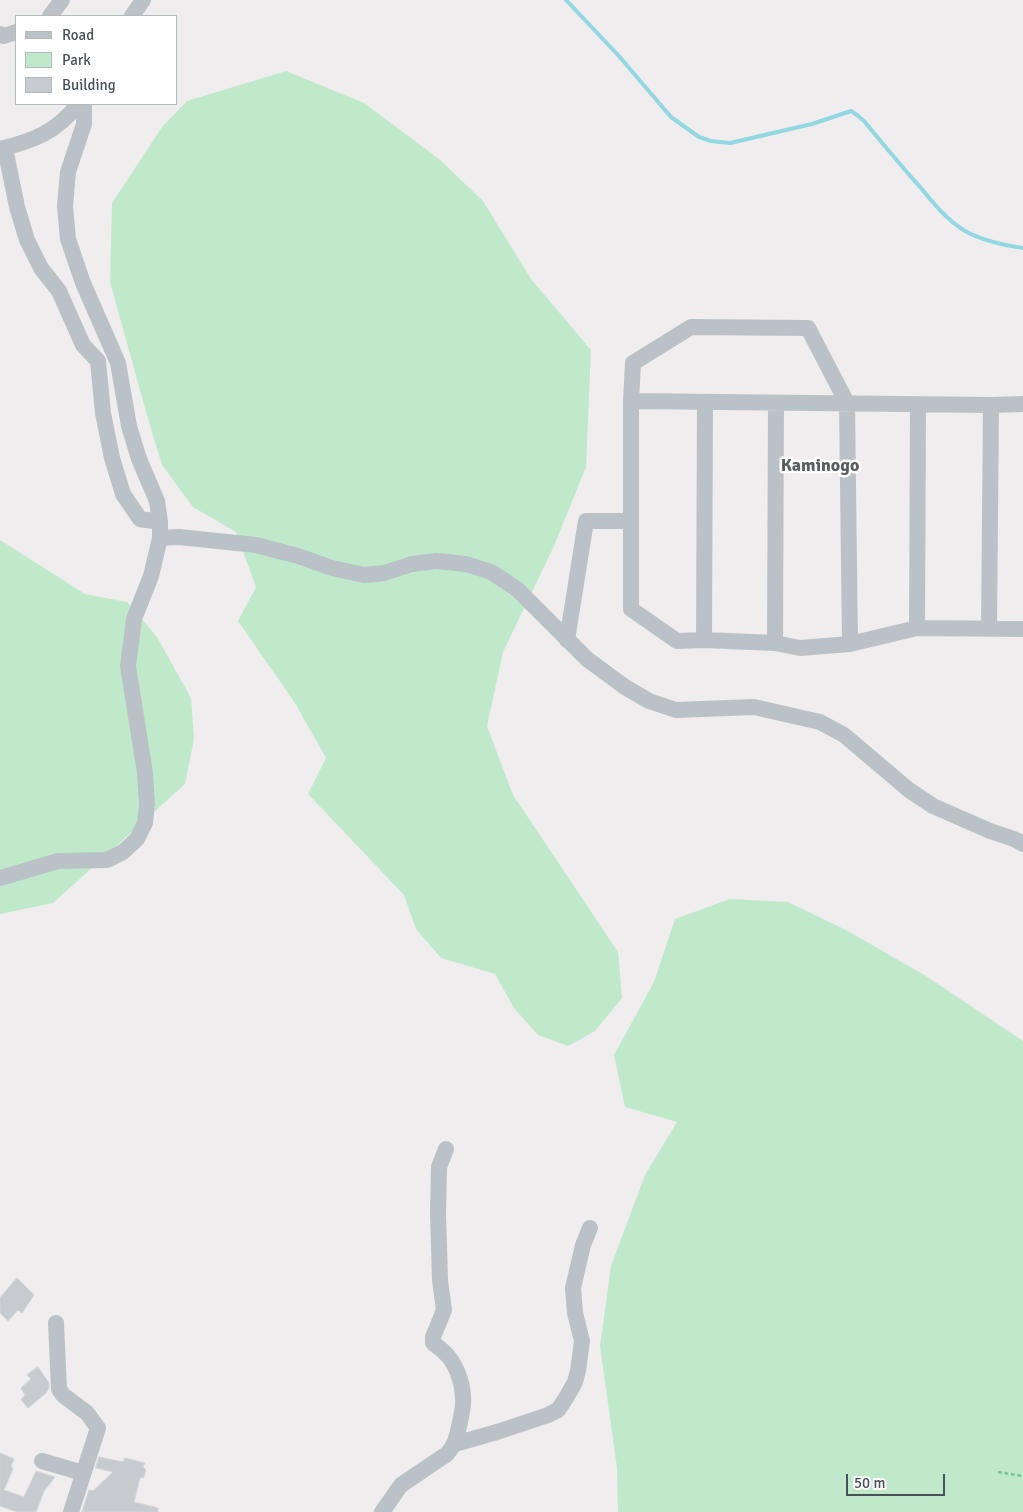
<!DOCTYPE html>
<html>
<head>
<meta charset="utf-8">
<style>
  body { margin:0 }
  #map { position:relative; width:1023px; height:1512px; overflow:hidden; background:#efeded; font-family:Signika,sans-serif }
  canvas { display:block }
  .legend { position:absolute; left:15px; top:15px; width:162px; height:90px; box-sizing:border-box; background:#fff; border:1px solid #b5babc; margin:0; padding:6px 9px; list-style:none; font-size:15px; color:#475258 }
  .legend li { display:flex; align-items:center; gap:10px; height:25px }
  .legend b { width:25px; border:1px solid #b5babc }
  .scale { position:absolute; left:846px; top:1474px; width:99px; height:22px; box-sizing:border-box; border:2px solid #475258; border-top:0; padding-left:6px; font-size:15px; line-height:18px; white-space:nowrap; color:#475258; -webkit-text-stroke:4px #fff; paint-order:stroke }
</style>
</head>
<body>
<div id="map">
<canvas width="1023" height="1512"></canvas>
<ul class="legend">
<li><b style="height:6px;background:#bac2c8"></b>Road</li>
<li><b style="height:14px;background:#c0e9cc"></b>Park</li>
<li><b style="height:14px;background:#c7cbcf"></b>Building</li>
</ul>
<div class="scale">50 m</div>
</div>
<script>
const context = document.querySelector('canvas').getContext('2d');
context.lineJoin = 'round';
function paint(path, color) { context.fillStyle = color; context.fill(path, 'evenodd'); }
function stroke(path, color, width, dash) { context.strokeStyle = color; context.lineWidth = width; context.lineCap = dash ? 'butt' : 'round'; context.setLineDash(dash || []); context.stroke(path); }
function write(font, color, halo, rows, align = 'center') {
  context.font = font + ' Signika,sans-serif'; context.lineWidth = 5; context.setLineDash([]); context.textBaseline = 'middle'; context.strokeStyle = halo; context.fillStyle = color; for (const [text, x, y, turn = 0] of rows) {
    context.save(); context.translate(x, y); context.rotate((+turn || 0) * Math.PI / 180); context.textAlign = isNaN(turn) ? turn : align; if (halo) context.strokeText(text, 0, 0); context.fillText(text, 0, 0); context.restore();
  }
}
const green = new Path2D(`
  M 286,71 L 364,103 L 439,159 L 483,201 L 531,279 L 591,350 L 586,467 L 554,546 L 503,652 L 487,726 L 513,795 L 618,952 L 622,998 L 595,1031 L 568,1046 L 538,1035 L 514,1008 L 495,974 L 441,958 L 416,929 L 404,895 L 308,794 L 326,758 L 295,703 L 238,621 L 256,587 L 236,532 L 193,507 L 162,465 L 148,419 L 110,282 L 112,203 L 162,127 L 187,101 Z
  M 0,540 L 85,594 L 127,602 L 157,637 L 191,698 L 194,739 L 185,784 L 53,903 L 0,914 Z
  M 730,899 L 788,902 L 846,930 L 926,976 L 1023,1041 L 1023,1512 L 618,1512 L 617,1468 L 600,1346 L 611,1266 L 645,1175 L 677,1122 L 625,1107 L 614,1055 L 654,982 L 675,919 Z`);
const stream = new Path2D(`
  M 566,0 L 618,55 L 671,117 L 699,137 L 711,141 L 730,143 L 812,124 L 851,111 L 857,115 L 864,121 C 883,144 901,166 921,188 C 934,204 947,220 965,231 C 983,241 1002,245 1023,248`);
const building = new Path2D(`
  M 17,1278 L 34,1295 L 22,1313 L 18,1310 L 8,1321 L 0,1313 L 0,1298 Z
  M 38,1367 L 49,1383 L 49,1388 L 46,1393 L 28,1408 L 21,1400 L 25,1395 L 21,1388 L 31,1379 L 27,1375 Z
  M 0,1453 L 14,1459 L 11,1466 L 13,1469 L 4,1490 L 24,1497 L 36,1471 L 55,1477 L 44,1491 L 36,1512 L 17,1512 L 0,1506 Z
  M 99,1457 L 123,1462 L 125,1458 L 145,1463 L 143,1467 L 146,1470 L 144,1477 L 140,1478 L 134,1502 L 158,1508 L 158,1512 L 82,1512 L 89,1490 L 93,1491 L 113,1472 L 96,1468 Z`);
const path = new Path2D(`
  M 998,1472 L 1023,1476`);
const minor = new Path2D(`
  M 50,16 L 62,0
  M 132,16 L 143,0
  M 0,34 L 4,36 L 16,32
  M 5,148 L 17,207 L 27,240 L 41,268 L 59,291 L 83,345 L 98,361 L 103,413 L 112,458 L 123,494 L 140,519 L 160,522
  M 0,149 C 33,141 57,132 78,104
  M 631,401 L 991,405 L 1023,404
  M 160,538 L 179,537 L 256,545 L 298,556 L 332,568 L 364,575 L 384,573 L 412,564 L 436,561 L 466,564 L 491,572 L 517,589 L 587,659 L 625,687 L 649,701 L 676,710 L 754,707 L 820,722 L 844,735 L 909,790 L 933,806 L 990,831 L 1014,839 L 1023,844
  M 917,628 L 918,405
  M 989,629 L 991,405
  M 567,640 L 586,521 L 630,521
  M 704,640 L 705,402
  M 775,643 L 776,403
  M 850,644 L 847,403 L 808,328 L 691,327 L 633,363 L 631,401 L 631,609 L 677,641 L 704,640 L 775,643 L 800,648 L 850,644 L 917,628 L 1023,629
  M 0,878 L 58,861 L 107,860 L 123,852 L 137,839 L 145,823 L 147,804 L 145,773 L 128,666 L 134,619 L 151,576 L 160,538 L 160,522 L 157,501 L 139,459 L 129,426 L 118,363 L 83,283 L 68,239 L 65,206 L 68,172 L 84,124 L 84,104
  M 56,1323 L 59,1389 L 63,1395 L 87,1413 L 98,1428 L 71,1512
  M 455,1444 L 497,1432 L 548,1415 L 558,1410 L 566,1398 L 575,1382 L 578,1371 L 582,1341 L 575,1313 L 573,1288 L 583,1245 L 590,1228
  M 42,1461 L 83,1473
  M 382,1512 L 401,1485 L 447,1454 C 456,1444 457,1435 460,1422 C 461,1416 463,1409 463,1403 C 464,1387 458,1368 448,1356 C 444,1351 438,1347 433,1343 L 433,1337 L 444,1310 L 440,1280 L 438,1214 L 439,1167 L 446,1149`);
const quarterNames = [
  ["Kaminogo",820,466]
];
paint(green, '#c0e9cc');
stroke(stream, '#92d7e1', 4);
paint(building, '#c7cbcf');
stroke(building, '#d2d4d8', 1);
stroke(path, '#7cc299', 2.5, [4, 2.5]);
stroke(minor, '#bac2c8', 16);
write('bold 18px', '#5a5e61', '#fff', quarterNames);
</script>
</body>
</html>
